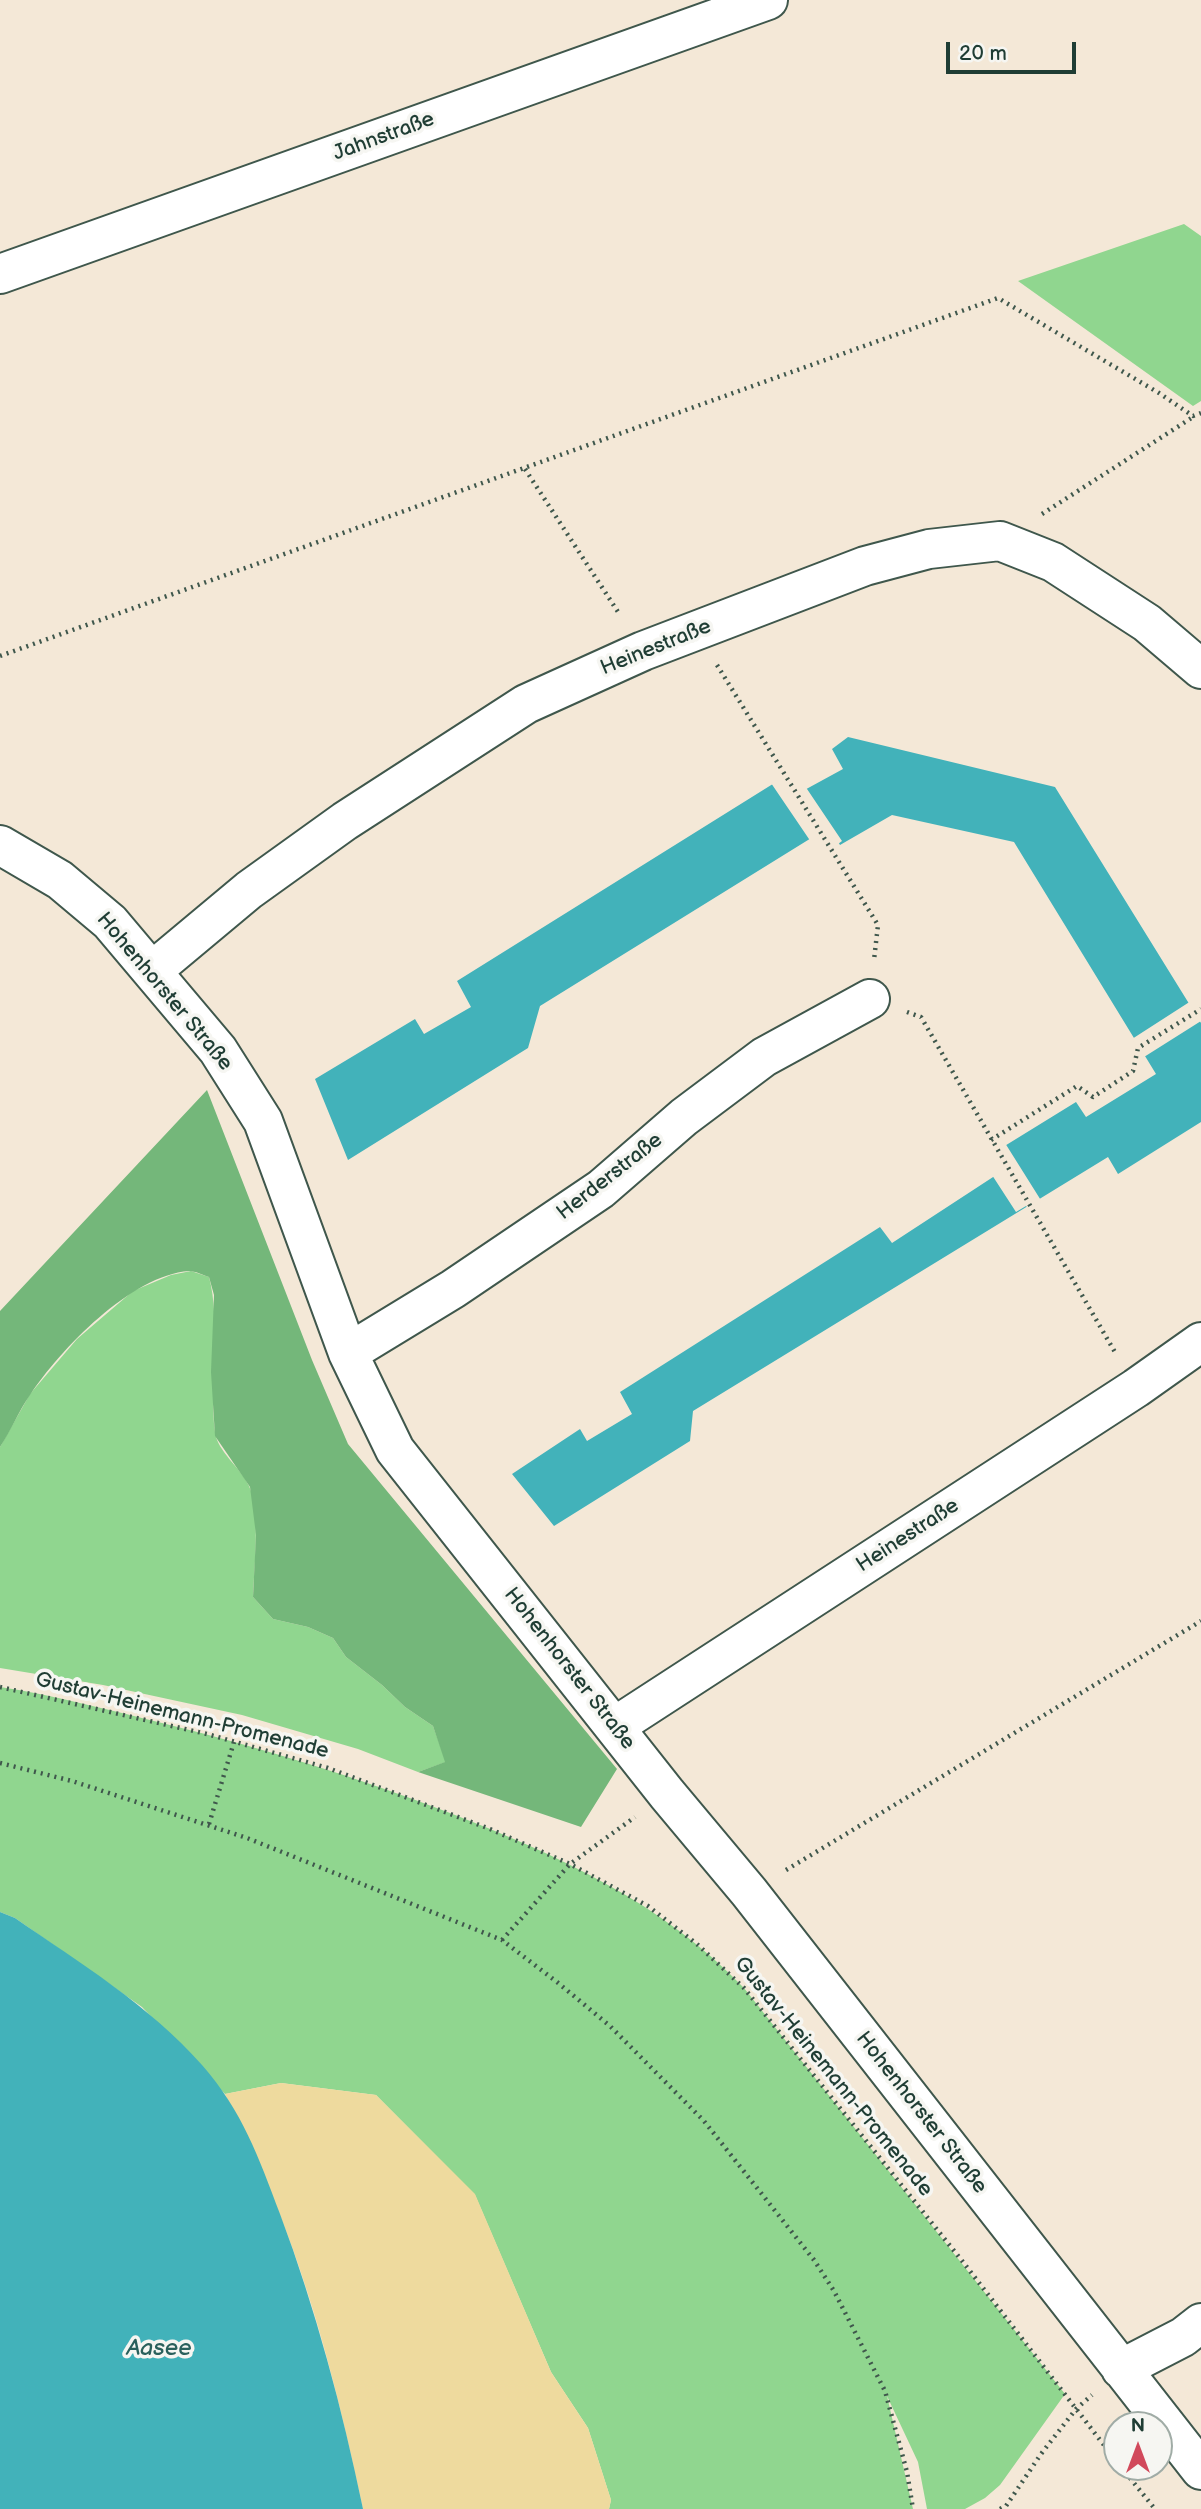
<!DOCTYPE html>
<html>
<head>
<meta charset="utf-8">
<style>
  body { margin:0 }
  #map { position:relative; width:1201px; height:2509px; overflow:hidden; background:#f4e8d7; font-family:"Balsamiq Sans",sans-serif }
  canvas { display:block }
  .north { position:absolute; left:1103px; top:2411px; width:70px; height:70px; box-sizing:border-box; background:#f6f6f2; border:2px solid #a0aca6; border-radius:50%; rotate:0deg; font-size:19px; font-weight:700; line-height:28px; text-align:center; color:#1f3d34 }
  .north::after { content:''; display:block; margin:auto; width:24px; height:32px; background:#d1495b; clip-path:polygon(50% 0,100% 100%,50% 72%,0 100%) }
  .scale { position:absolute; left:946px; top:42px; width:130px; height:32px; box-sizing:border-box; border:4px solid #1f3d34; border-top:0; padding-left:9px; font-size:21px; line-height:24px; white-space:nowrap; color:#1f3d34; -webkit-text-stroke:5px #f6f6f2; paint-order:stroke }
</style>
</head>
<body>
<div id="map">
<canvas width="1201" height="2509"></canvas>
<div class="north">N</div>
<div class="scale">20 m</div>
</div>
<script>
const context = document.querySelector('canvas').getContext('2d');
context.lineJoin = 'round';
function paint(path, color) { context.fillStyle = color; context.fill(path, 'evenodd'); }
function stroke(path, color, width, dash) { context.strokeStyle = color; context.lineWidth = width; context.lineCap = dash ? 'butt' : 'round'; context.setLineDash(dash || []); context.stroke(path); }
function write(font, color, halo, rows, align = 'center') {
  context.font = font + ' "Balsamiq Sans",sans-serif'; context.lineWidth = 7; context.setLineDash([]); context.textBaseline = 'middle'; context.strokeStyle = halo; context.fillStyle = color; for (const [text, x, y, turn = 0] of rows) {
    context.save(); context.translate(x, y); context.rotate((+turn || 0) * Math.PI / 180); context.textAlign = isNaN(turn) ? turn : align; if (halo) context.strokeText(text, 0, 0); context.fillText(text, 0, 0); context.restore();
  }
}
const green = new Path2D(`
  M 1184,224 L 1201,236 L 1201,401 L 1193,406 L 1018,281 Z
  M 191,1271 L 209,1277 C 221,1321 209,1383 215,1432 C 217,1451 241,1468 249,1486 C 261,1510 254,1569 253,1597 L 273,1619 L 308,1627 L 333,1638 L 346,1657 L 382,1685 L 405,1707 L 433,1726 L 446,1762 L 418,1772 L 358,1749 L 242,1715 L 103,1685 L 0,1668 L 0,1447 L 30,1394 L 77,1339 L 133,1291 L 171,1275 Z
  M 0,1687 C 53,1695 113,1711 166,1724 C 263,1748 356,1777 450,1813 C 558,1855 663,1903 744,1988 L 1065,2394 L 1000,2485 L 985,2498 L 965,2509 L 927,2509 L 918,2462 L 887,2396 L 913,2509 L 609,2509 L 611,2500 L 588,2428 L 551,2372 L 475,2195 L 376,2095 L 281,2083 L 225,2094 L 142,2007 L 15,1918 L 0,1912 Z`);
const forest = new Path2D(`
  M 207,1090 L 312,1360 L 348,1444 L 617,1769 L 581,1827 L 418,1772 L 445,1762 L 433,1726 L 405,1707 L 382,1685 L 346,1657 L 333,1638 L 308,1627 L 273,1619 L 253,1597 L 256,1535 L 250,1487 L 215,1436 L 211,1372 L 214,1295 L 209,1277 C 203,1275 195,1271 189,1271 C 131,1275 60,1350 30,1395 C 18,1412 11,1431 0,1447 L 0,1311 Z`);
const sand = new Path2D(`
  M 281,2083 L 376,2095 L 475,2194 L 551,2372 L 588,2428 L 611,2500 L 609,2509 L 363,2509 C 343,2416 321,2324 288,2236 C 270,2187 246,2141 225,2094 Z`);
const water = new Path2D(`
  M 848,737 L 1055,787 L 1201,1023 L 1201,1122 L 1118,1174 L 1108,1157 L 693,1411 L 690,1441 L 554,1526 L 512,1474 L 580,1429 L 587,1441 L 632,1414 L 620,1392 L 880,1227 L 892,1243 L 1013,1164 L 1003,1147 L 1076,1102 L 1086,1117 L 1156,1074 L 1014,842 L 892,815 L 840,845 L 829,827 L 540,1006 L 528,1048 L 348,1160 L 315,1079 L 415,1019 L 424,1034 L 471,1007 L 457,981 L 776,782 L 788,799 L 843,769 L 832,749 Z
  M 0,1912 L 15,1918 C 80,1963 149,2005 202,2065 C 243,2112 258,2156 280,2214 C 316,2310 342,2408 363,2509 L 0,2509 Z`);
const pier = new Path2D(`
  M 777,779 L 789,795 L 805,786 L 842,841 L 838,844 L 828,832 L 811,842 L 771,783 Z
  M 1191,1001 L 1201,1021 L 1144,1057 L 1132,1039 Z
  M 1005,1143 L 1042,1202 L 1030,1210 L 1026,1206 L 1016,1212 L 992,1175 L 1009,1163 L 999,1148 Z`);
const path = new Path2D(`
  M 525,469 L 620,615
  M 1042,514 L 1193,417
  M 0,656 L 998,298 L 1159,393 L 1193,416 L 1201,413
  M 717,665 L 878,925 L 874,960
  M 907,1012 L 921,1017 L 1116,1354
  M 991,1140 L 1077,1086 L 1093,1097 L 1133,1071 L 1138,1048 L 1201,1009
  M 0,1687 L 207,1734 L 328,1768 L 490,1829 L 570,1864 L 648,1906 L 698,1945 L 744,1988 L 963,2262 L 1117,2462
  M 0,1763 L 72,1781 L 247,1838 L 502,1940 L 557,1982 L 610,2026 L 704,2121 L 814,2260 L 834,2291 L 885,2391 L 907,2472 L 913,2509
  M 209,1824 L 234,1742
  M 786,1870 L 1201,1621
  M 502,1940 L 570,1864 L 635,1817
  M 1121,2467 L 1155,2509
  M 1000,2509 L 1006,2506 L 1041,2454 L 1076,2409 L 1092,2395`);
const minor = new Path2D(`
  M 0,274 L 768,0
  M 0,845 L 60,880 L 110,922 L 218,1050 L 263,1121 L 348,1353 L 395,1450 L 667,1794 L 749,1892 L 1201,2470
  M 152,971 L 249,890 L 345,821 L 526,704 L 643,651 L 865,566 L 929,549 L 1000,541 L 1053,562 L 1147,623 L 1201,669
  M 348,1353 L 453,1289 L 601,1189 L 684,1117 L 764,1057 L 870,999
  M 614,1727 L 1136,1388 L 1201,1342
  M 1121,2369 L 1183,2337 L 1201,2323`);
const streetNames = [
  ["Jahnstraße",384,137,-20],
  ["Heinestraße",656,648,-22],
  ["Hohenhorster Straße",164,992,50],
  ["Herderstraße",610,1177,-38],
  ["Heinestraße",908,1536,-33],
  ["Hohenhorster Straße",569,1669,52],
  ["Gustav-Heinemann-Promenade",182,1716,14],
  ["Gustav-Heinemann-Promenade",833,2077,51],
  ["Hohenhorster Straße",921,2113,52]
];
const waterNames = [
  ["Aasee",159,2349]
];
paint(green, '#90d68f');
paint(forest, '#74b77a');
paint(sand, '#eeda9e');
paint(water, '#42b2ba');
paint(pier, '#f4e8d7');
stroke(minor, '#3f574c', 42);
stroke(path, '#3f574c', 4.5, [2, 5]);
stroke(minor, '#fff', 38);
write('21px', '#1f3d34', '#f6f6f2', streetNames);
write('italic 23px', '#2a605c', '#f6f6f2', waterNames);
</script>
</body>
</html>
